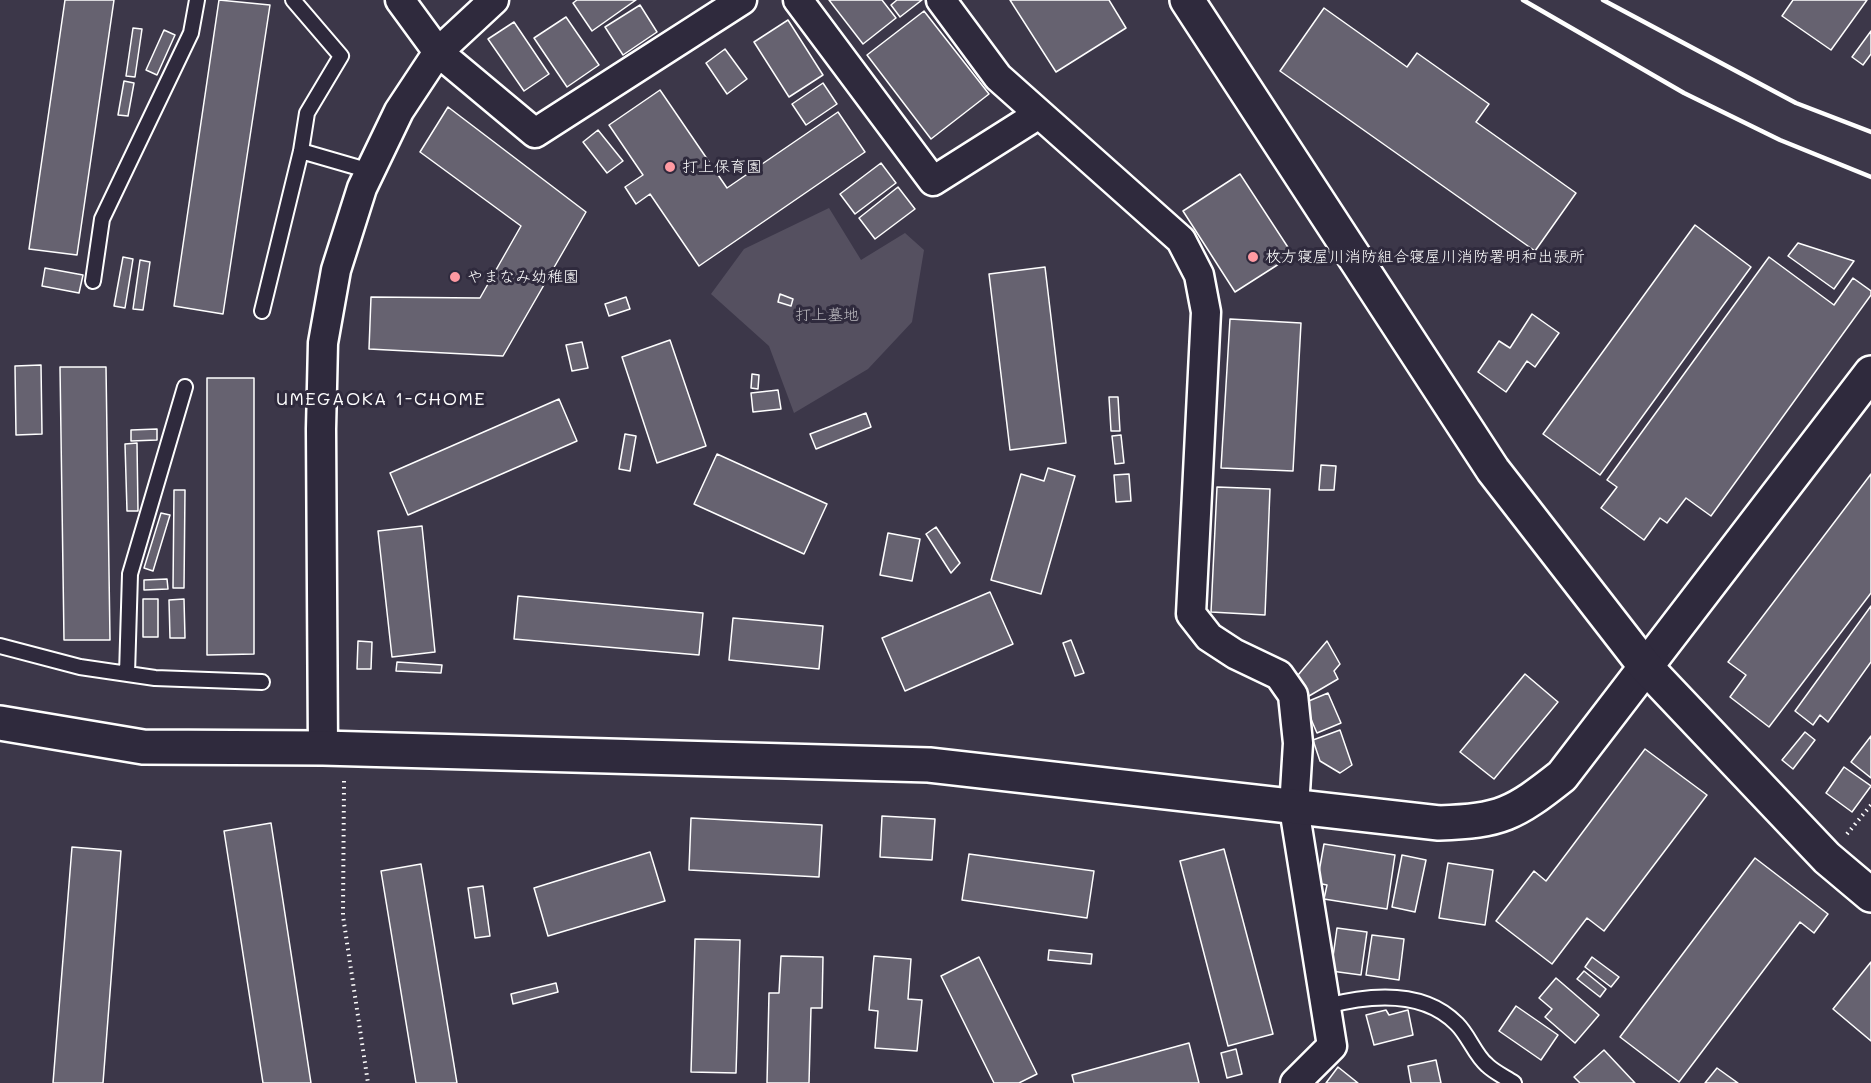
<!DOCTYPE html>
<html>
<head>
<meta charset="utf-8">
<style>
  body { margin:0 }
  canvas { display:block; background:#3c3749 }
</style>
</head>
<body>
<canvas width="1871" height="1083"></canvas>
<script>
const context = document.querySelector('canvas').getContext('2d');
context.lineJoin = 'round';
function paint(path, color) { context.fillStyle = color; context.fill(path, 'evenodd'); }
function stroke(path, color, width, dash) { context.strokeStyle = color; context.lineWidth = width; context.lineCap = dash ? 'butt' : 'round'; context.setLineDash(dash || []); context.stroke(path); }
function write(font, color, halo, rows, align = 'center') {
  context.font = font + ' Mali,"Klee One",sans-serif'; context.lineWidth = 6; context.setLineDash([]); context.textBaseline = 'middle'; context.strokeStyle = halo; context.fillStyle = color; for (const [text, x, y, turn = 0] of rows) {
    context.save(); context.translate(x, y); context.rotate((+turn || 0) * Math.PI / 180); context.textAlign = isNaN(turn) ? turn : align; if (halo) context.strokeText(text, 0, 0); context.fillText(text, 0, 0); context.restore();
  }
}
const green = new Path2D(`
  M 829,208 L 861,260 L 905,233 L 924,250 L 912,322 L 868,369 L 794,413 L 769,346 L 711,294 L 744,249 Z`);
const building = new Path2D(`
  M 65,0 L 114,0 L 77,255 L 29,249 Z
  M 219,0 L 270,5 L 223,314 L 174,306 Z
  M 577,0 L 636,0 L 592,31 L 573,3 Z
  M 829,0 L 882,0 L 896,18 L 863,44 Z
  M 897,0 L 922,0 L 900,17 L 891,5 Z
  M 1010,0 L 1109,0 L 1126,28 L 1056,72 Z
  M 1793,0 L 1867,0 L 1831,50 L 1782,16 Z
  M 640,5 L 657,32 L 623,55 L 605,27 Z
  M 1324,8 L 1407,67 L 1417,53 L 1489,104 L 1476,122 L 1576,193 L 1535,251 L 1280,71 Z
  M 924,11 L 989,94 L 931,139 L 867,55 Z
  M 566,17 L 599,65 L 567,87 L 534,38 Z
  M 788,20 L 823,75 L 789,97 L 754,42 Z
  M 514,22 L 549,74 L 524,91 L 488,39 Z
  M 133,28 L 142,29 L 135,77 L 126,76 Z
  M 164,30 L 175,35 L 157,75 L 146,70 Z
  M 1871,31 L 1871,54 L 1863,65 L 1852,57 Z
  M 725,49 L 747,79 L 727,94 L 706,63 Z
  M 124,81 L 134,83 L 128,116 L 118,115 Z
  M 823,83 L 837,104 L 806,125 L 792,104 Z
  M 660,90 L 727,188 L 838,112 L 865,152 L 699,266 L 650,194 L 636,204 L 625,187 L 643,175 L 609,125 Z
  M 448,107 L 586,212 L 503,356 L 369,349 L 371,297 L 480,298 L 521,226 L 420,152 Z
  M 598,130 L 623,161 L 607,173 L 583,142 Z
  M 881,163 L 896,183 L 855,214 L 840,194 Z
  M 1240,174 L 1293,255 L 1235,292 L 1183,211 Z
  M 898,187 L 915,209 L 875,239 L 859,218 Z
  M 1695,225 L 1751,267 L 1600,475 L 1543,434 Z
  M 1798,243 L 1854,261 L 1834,289 L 1788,256 Z
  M 123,257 L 133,259 L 125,308 L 114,306 Z
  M 1769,257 L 1834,305 L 1853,278 L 1871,291 L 1871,295 L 1711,516 L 1686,498 L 1667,523 L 1660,518 L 1644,540 L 1601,508 L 1617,487 L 1607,480 Z
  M 140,260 L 150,262 L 143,310 L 133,309 Z
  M 1045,267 L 1066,443 L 1010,450 L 989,274 Z
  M 45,268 L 83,275 L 79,293 L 42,286 Z
  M 780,294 L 793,299 L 791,306 L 778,302 Z
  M 626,297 L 630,309 L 609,316 L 605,304 Z
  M 1532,314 L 1559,333 L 1535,367 L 1527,361 L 1506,392 L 1478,372 L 1499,341 L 1510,348 Z
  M 1230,319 L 1301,323 L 1293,471 L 1221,468 Z
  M 670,340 L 706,446 L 657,463 L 622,357 Z
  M 582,342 L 588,368 L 572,371 L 566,345 Z
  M 41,365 L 42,434 L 16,435 L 15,366 Z
  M 60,367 L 106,367 L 110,640 L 64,640 Z
  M 752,374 L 759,375 L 758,389 L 751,388 Z
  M 207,378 L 254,378 L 254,654 L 207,655 Z
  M 778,390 L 781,409 L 753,412 L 751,393 Z
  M 1109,397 L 1118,397 L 1120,431 L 1111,431 Z
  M 559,399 L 577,441 L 408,515 L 390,473 Z
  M 866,413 L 871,427 L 816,449 L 810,434 Z
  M 157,429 L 157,440 L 131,441 L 131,430 Z
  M 625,434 L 636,436 L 630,471 L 619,469 Z
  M 1121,435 L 1124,463 L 1115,464 L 1112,436 Z
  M 137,443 L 138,511 L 127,511 L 125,444 Z
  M 717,454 L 827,504 L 804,554 L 694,504 Z
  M 1321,465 L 1336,466 L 1334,490 L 1319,490 Z
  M 1048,468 L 1075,476 L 1041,594 L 991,580 L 1021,474 L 1044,481 Z
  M 1129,474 L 1131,501 L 1116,502 L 1114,475 Z
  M 1871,474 L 1871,593 L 1769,727 L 1730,697 L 1746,675 L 1728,662 Z
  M 1217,487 L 1270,489 L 1265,615 L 1211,612 Z
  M 174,490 L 185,490 L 184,588 L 173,588 Z
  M 161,513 L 170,515 L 153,571 L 144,568 Z
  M 422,526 L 435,652 L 392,657 L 378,531 Z
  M 936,527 L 960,563 L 951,573 L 926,534 Z
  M 888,533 L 920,539 L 912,581 L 880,575 Z
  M 167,579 L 168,589 L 144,590 L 144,580 Z
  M 990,592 L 1013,644 L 905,691 L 882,638 Z
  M 518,596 L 703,613 L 699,655 L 514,639 Z
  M 143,599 L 158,599 L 158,637 L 143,637 Z
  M 184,599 L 185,638 L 170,638 L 169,600 Z
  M 1871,606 L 1871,662 L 1828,722 L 1820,715 L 1813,725 L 1795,711 Z
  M 733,618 L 823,626 L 819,669 L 729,660 Z
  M 1071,640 L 1084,673 L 1075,676 L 1063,643 Z
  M 358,641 L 372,642 L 371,669 L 357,669 Z
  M 1327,641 L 1340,664 L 1334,671 L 1338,679 L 1309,696 L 1298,675 Z
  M 397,662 L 442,665 L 441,673 L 396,671 Z
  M 1525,674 L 1558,702 L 1494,779 L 1460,752 Z
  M 1328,693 L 1341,723 L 1317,733 L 1304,703 Z
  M 1340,730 L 1352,765 L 1340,773 L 1320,761 L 1313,740 Z
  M 1805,732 L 1815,740 L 1793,769 L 1782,760 Z
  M 1871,736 L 1871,778 L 1851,762 Z
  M 1645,749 L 1707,795 L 1604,931 L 1587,918 L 1552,964 L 1496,921 L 1534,871 L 1546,881 Z
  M 1844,767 L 1871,786 L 1852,812 L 1826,793 Z
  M 882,816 L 935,819 L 932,860 L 880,857 Z
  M 691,818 L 822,825 L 819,877 L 689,870 Z
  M 271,823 L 311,1083 L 263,1083 L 224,831 Z
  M 1324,844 L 1395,855 L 1387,909 L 1324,899 L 1327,885 L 1317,883 Z
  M 72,847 L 121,851 L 103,1083 L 53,1083 Z
  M 1224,849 L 1273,1034 L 1228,1046 L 1180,861 Z
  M 650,852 L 665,901 L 548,936 L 534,888 Z
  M 969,854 L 1094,871 L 1087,918 L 962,900 Z
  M 1402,855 L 1426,860 L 1415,912 L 1392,907 Z
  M 1755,858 L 1828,914 L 1814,933 L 1800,922 L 1679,1082 L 1620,1037 Z
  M 1448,863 L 1493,870 L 1485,925 L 1439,918 Z
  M 421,864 L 457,1083 L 416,1083 L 381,871 Z
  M 483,886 L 490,936 L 475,938 L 468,888 Z
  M 1337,928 L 1367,932 L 1361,975 L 1331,971 Z
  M 1372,935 L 1404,939 L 1399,980 L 1366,975 Z
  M 695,939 L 740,940 L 736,1073 L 691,1072 Z
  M 1049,950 L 1092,954 L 1091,964 L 1048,960 Z
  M 781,956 L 823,957 L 822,1008 L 811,1008 L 809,1083 L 767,1083 L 769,993 L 779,993 Z
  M 874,956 L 911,959 L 908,999 L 922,1000 L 917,1051 L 875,1048 L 878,1011 L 869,1010 Z
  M 979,957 L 1037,1074 L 1019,1083 L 994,1083 L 941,976 Z
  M 1592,957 L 1619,977 L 1611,987 L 1585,967 Z
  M 1871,962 L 1871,1041 L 1833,1009 Z
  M 1584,971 L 1606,989 L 1600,997 L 1577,979 Z
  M 1556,978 L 1599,1015 L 1575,1043 L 1545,1017 L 1552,1009 L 1539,998 Z
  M 556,983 L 558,992 L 513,1004 L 511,994 Z
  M 1516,1006 L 1558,1035 L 1541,1060 L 1499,1031 Z
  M 1386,1010 L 1389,1015 L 1408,1010 L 1413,1035 L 1374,1045 L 1366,1015 Z
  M 1189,1043 L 1199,1083 L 1074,1083 L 1072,1075 Z
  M 1236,1049 L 1242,1074 L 1227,1078 L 1221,1053 Z
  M 1604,1050 L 1635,1083 L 1580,1083 L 1574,1077 Z
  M 1436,1060 L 1441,1083 L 1411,1083 L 1408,1066 Z
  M 1338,1067 L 1358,1083 L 1326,1083 Z
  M 1717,1068 L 1738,1083 L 1705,1083 Z`);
const path = new Path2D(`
  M 344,781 L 343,916 L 368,1083
  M 1847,834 L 1871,805`);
const service = new Path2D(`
  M 301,151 L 370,171
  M 93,281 L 102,219 L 191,33 L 197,0
  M 262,311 L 301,151 L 307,113 L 341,56 L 293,0
  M 0,646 L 80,667 L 155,678 L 262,682
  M 127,674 L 130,574 L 185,387
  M 1326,1006 C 1368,995 1423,989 1457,1024 C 1469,1036 1475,1055 1487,1065 C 1494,1072 1505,1077 1514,1083`);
const minor = new Path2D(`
  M 400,0 L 438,52 L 535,133 L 742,0
  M 798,0 L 933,181 L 1039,114
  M 941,0 L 998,77 L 1181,240 L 1199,275 L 1206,312 L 1191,614 L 1209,637 L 1235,654 L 1279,675 L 1293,695 L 1298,743 L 1294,808 L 1332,1046 L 1295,1083
  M 323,748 L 321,429 L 323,343 L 336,270 L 362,188 L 399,111 L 438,52 L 494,0`);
const tertiary = new Path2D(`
  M 0,723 L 143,747 L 323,748 L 929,765 L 1439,823 C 1501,821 1514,814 1562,776 L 1871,373`);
const primary = new Path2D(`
  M 1187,0 L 1493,470 L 1645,666 L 1827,858 L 1871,895`);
const rail = new Path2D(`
  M 1523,0 L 1684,93 L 1780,140 L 1871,177
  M 1603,0 L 1796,103 L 1871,132`);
const markers = [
  [670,167,6,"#ff9aa2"],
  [1253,257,6,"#ff9aa2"],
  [455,277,6,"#ff9aa2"]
];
const poiNames = [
  ["打上保育園",682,167],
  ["枚方寝屋川消防組合寝屋川消防署明和出張所",1265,257],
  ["やまなみ幼稚園",467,277]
];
const parkNames = [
  ["打上墓地",827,315]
];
const neighbourhoodNames = [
  ["UMEGAOKA 1-CHOME",381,399]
];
paint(green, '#555060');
paint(building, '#666270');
stroke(building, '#fff', 1.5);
stroke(service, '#fff', 18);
stroke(minor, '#fff', 33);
stroke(tertiary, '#fff', 38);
stroke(primary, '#fff', 38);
stroke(path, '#fff', 4, [1.5, 4.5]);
stroke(service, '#2f2a3d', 14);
stroke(minor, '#2f2a3d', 28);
stroke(tertiary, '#2f2a3d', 33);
stroke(primary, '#2f2a3d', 33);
stroke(rail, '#fff', 4.5);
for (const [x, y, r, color] of markers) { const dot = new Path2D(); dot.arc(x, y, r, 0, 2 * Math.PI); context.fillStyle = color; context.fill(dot); stroke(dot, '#2f2a3d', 2); }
write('16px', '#fff', '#2f2a3d', poiNames, 'left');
write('16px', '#bbb9bf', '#2f2a3d', parkNames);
context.letterSpacing = '1.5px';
write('18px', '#fff', '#2f2a3d', neighbourhoodNames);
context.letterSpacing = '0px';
</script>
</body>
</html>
